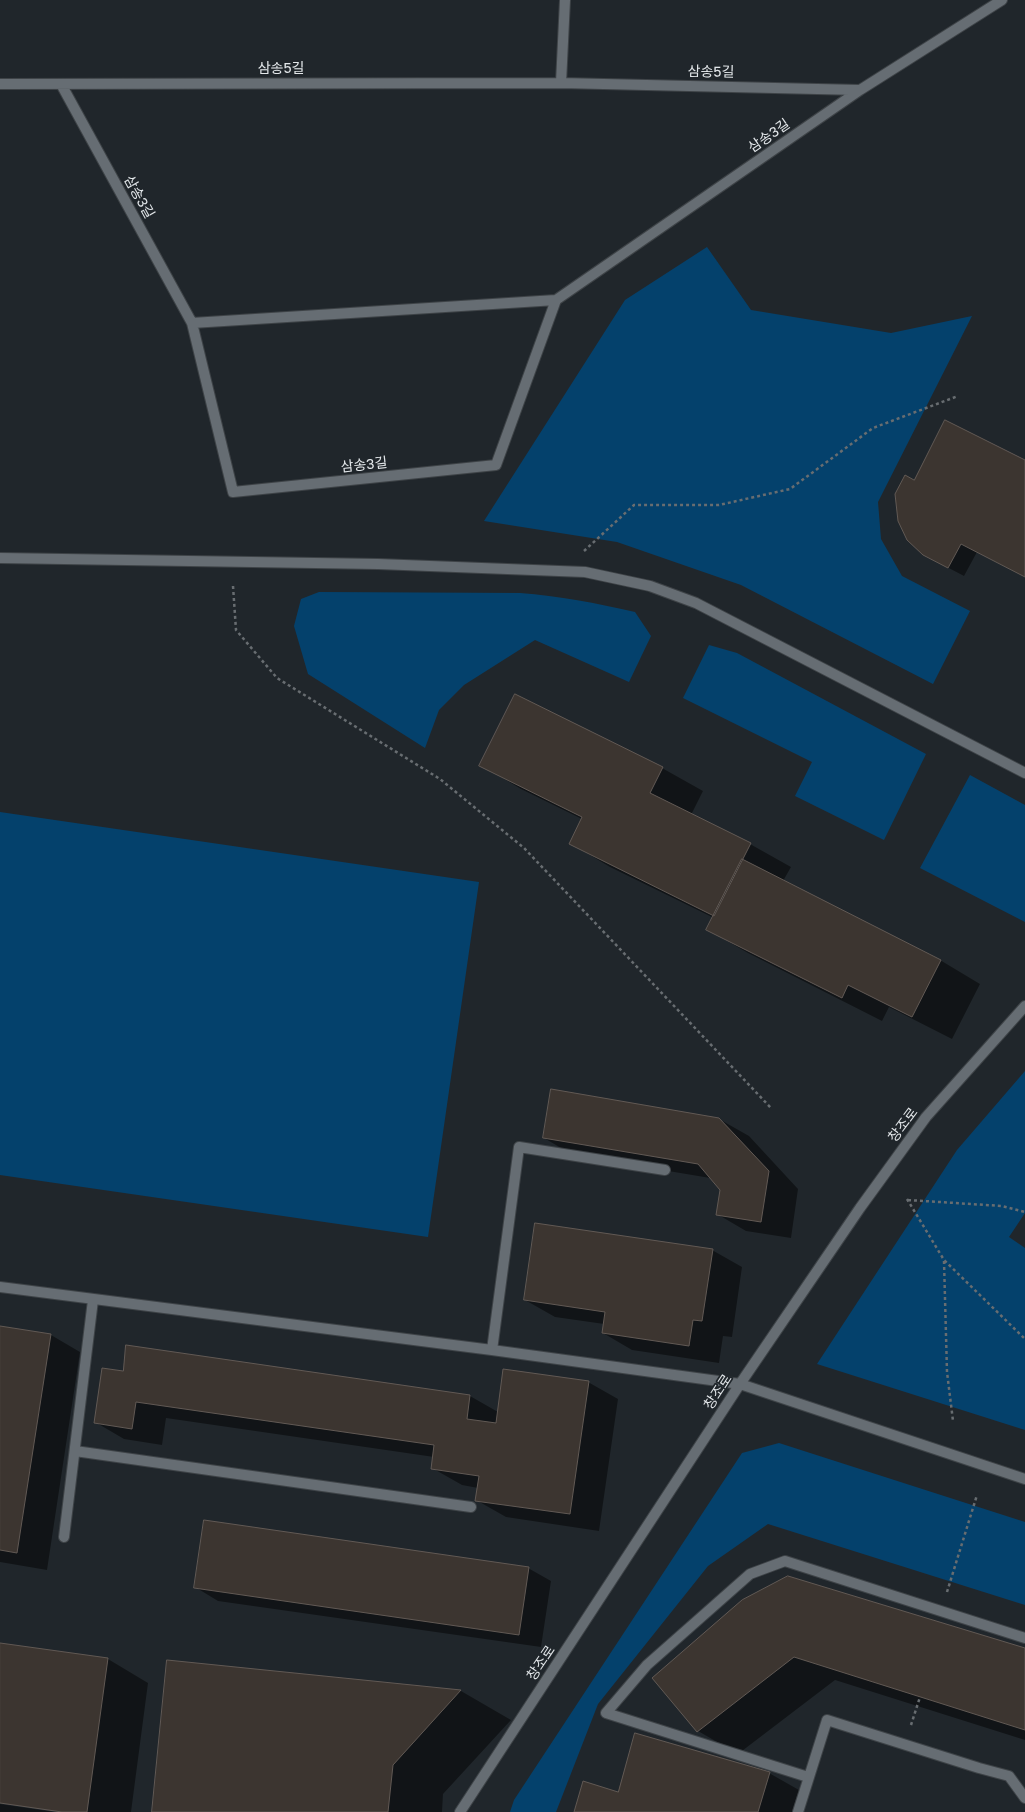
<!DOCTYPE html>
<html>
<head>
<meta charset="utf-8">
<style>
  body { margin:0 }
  canvas { display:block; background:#20262b }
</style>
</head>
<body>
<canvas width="1025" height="1812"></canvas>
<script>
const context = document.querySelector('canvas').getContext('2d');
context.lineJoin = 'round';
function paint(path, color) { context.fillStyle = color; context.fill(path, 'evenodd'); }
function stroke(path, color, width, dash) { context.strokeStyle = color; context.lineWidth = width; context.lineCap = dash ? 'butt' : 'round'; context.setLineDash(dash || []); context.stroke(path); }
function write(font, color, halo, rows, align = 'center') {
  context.font = font + ' "Golos Text","Noto Sans KR",sans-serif'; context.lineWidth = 3.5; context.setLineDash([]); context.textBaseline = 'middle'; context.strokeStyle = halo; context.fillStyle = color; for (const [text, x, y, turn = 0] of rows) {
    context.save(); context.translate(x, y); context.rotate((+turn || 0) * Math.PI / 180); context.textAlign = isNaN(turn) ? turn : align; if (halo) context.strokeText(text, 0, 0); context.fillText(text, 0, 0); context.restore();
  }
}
const green = new Path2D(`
  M 707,247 L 751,310 L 891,333 L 972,316 L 878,502 L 881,539 L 902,576 L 970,611 L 933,684 L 741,585 L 617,542 L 484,521 L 625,300 Z
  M 319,592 L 520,593 C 559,596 596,603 635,612 L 651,636 L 629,682 L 535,640 L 464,685 L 439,710 L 425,748 L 308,674 L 294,626 L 301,599 Z
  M 709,645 L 737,653 L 926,754 L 884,840 L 795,796 L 812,762 L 683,698 Z
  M 970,775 L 1025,805 L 1025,922 L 920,868 Z
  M 0,812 L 479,882 L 428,1237 L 0,1175 Z
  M 1025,1071 L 1025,1213 L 1009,1237 L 1025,1248 L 1025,1430 L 817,1364 L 957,1150 Z
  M 779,1443 L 1025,1522 L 1025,1605 L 768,1524 L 708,1566 L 598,1704 L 556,1812 L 510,1812 L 514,1800 L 742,1453 Z`);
const shadow = new Path2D(`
  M 1025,461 L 1025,577 L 977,552 L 964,576 L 924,555 L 915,481 Z
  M 481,765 L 662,768 L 703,791 L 691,815 L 750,844 L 791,867 L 783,881 L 940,960 L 980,984 L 952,1039 L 889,1007 L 882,1021 L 748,953 L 708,930 L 714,918 L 610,867 L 570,843 L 582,819 L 521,789 Z
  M 719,1119 L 749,1136 L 798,1189 L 791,1238 L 746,1231 L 717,1214 L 721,1190 L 710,1178 L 573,1155 L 544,1138 Z
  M 712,1250 L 742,1267 L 732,1337 L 723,1336 L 719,1363 L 632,1350 L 603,1333 L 604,1324 L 555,1317 L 525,1300 Z
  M 0,1327 L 51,1335 L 80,1352 L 47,1570 L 0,1562 Z
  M 127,1346 L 470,1396 L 498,1412 L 588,1382 L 618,1399 L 599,1531 L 506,1517 L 476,1500 L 478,1488 L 462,1485 L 432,1468 L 434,1457 L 166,1418 L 162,1445 L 124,1439 L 95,1422 L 123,1372 Z
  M 528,1568 L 551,1581 L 541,1647 L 218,1601 L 195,1587 Z
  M 742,1601 L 1025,1649 L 1025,1740 L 835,1680 L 738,1754 L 698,1731 Z
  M 0,1644 L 108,1659 L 148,1683 L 131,1812 L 69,1812 L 0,1802 Z
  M 168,1661 L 461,1691 L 511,1720 L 443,1794 L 442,1812 L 153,1812 Z
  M 769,1773 L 799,1790 L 792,1812 L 575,1812 L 619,1793 Z
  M 0,1804 L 55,1812 L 0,1812 Z`);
const building = new Path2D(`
  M 945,420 L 1025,460 L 1025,577 L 961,544 L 948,568 L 923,555 L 907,540 L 898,521 L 895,494 L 905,475 L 914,480 Z
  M 515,694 L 663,767 L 650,793 L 751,843 L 714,916 L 569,844 L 582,817 L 479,766 Z
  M 742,859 L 941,960 L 912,1017 L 848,985 L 842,998 L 706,930 Z
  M 551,1089 L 719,1118 L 769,1171 L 761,1222 L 716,1215 L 720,1190 L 698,1164 L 543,1138 Z
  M 535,1223 L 713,1249 L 702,1321 L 693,1320 L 689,1346 L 602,1333 L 605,1312 L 524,1300 Z
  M 0,1326 L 51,1334 L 17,1553 L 0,1550 Z
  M 126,1345 L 470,1395 L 467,1419 L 496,1423 L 503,1369 L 589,1381 L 570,1514 L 475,1501 L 479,1476 L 431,1469 L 434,1445 L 136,1402 L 132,1429 L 94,1423 L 102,1368 L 123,1371 Z
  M 204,1520 L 529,1567 L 519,1635 L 194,1588 Z
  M 788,1576 L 1025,1648 L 1025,1730 L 794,1657 L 697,1732 L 652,1678 L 742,1600 Z
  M 0,1643 L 108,1658 L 87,1812 L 62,1812 L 0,1803 Z
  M 167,1660 L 461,1690 L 393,1765 L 388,1812 L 152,1812 Z
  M 635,1733 L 770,1772 L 758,1812 L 574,1812 L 583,1781 L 618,1792 Z`);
const path = new Path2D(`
  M 584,551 L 634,505 L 719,505 L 790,489 L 873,428 L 958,396
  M 233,586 L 236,630 L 277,678 L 440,779 L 524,848 L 771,1108
  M 907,1199 L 944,1260 L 1025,1339
  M 908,1200 L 1002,1206 L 1025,1212
  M 944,1261 L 947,1372 L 953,1421
  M 947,1592 L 977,1495
  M 911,1725 L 920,1697`);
const service = new Path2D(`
  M 0,558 L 378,564 L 585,572 L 650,586 L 696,603 L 1025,773
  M 0,1287 L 492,1350 L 740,1384 L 1025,1479
  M 492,1350 L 519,1147 L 665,1170
  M 75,1451 L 471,1507
  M 64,1537 L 93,1300
  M 808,1777 L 606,1713 L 647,1665 L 750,1574 L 785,1561 L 1025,1638
  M 460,1812 L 740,1384 L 860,1208 L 926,1117 L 1025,1006
  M 798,1812 L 827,1720 L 979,1768 L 1009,1776 L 1025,1798`);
const minor = new Path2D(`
  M 561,83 L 565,0
  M 0,84 L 561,83 L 860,90
  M 61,84 L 192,323 L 556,300 L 860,90 L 1002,0
  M 192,323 L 233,492 L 496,465 L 556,300`);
const streetNames = [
  ["삼송5길",281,69],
  ["삼송5길",711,72,1],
  ["삼송3길",769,136,-35],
  ["삼송3길",139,197,61],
  ["삼송3길",364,465,-6],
  ["창조로",903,1125,-53],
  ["창조로",718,1392,-57],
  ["창조로",541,1663,-56]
];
paint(green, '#04416c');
paint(shadow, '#0007');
paint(building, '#3c3530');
stroke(building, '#615954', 1);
stroke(service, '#3e4347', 12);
stroke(minor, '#3e4347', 12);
stroke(path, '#686d71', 2.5, [3, 3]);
stroke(service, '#666d73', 10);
stroke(minor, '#666d73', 10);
write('14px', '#e3e7ea', '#20262b', streetNames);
</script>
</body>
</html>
